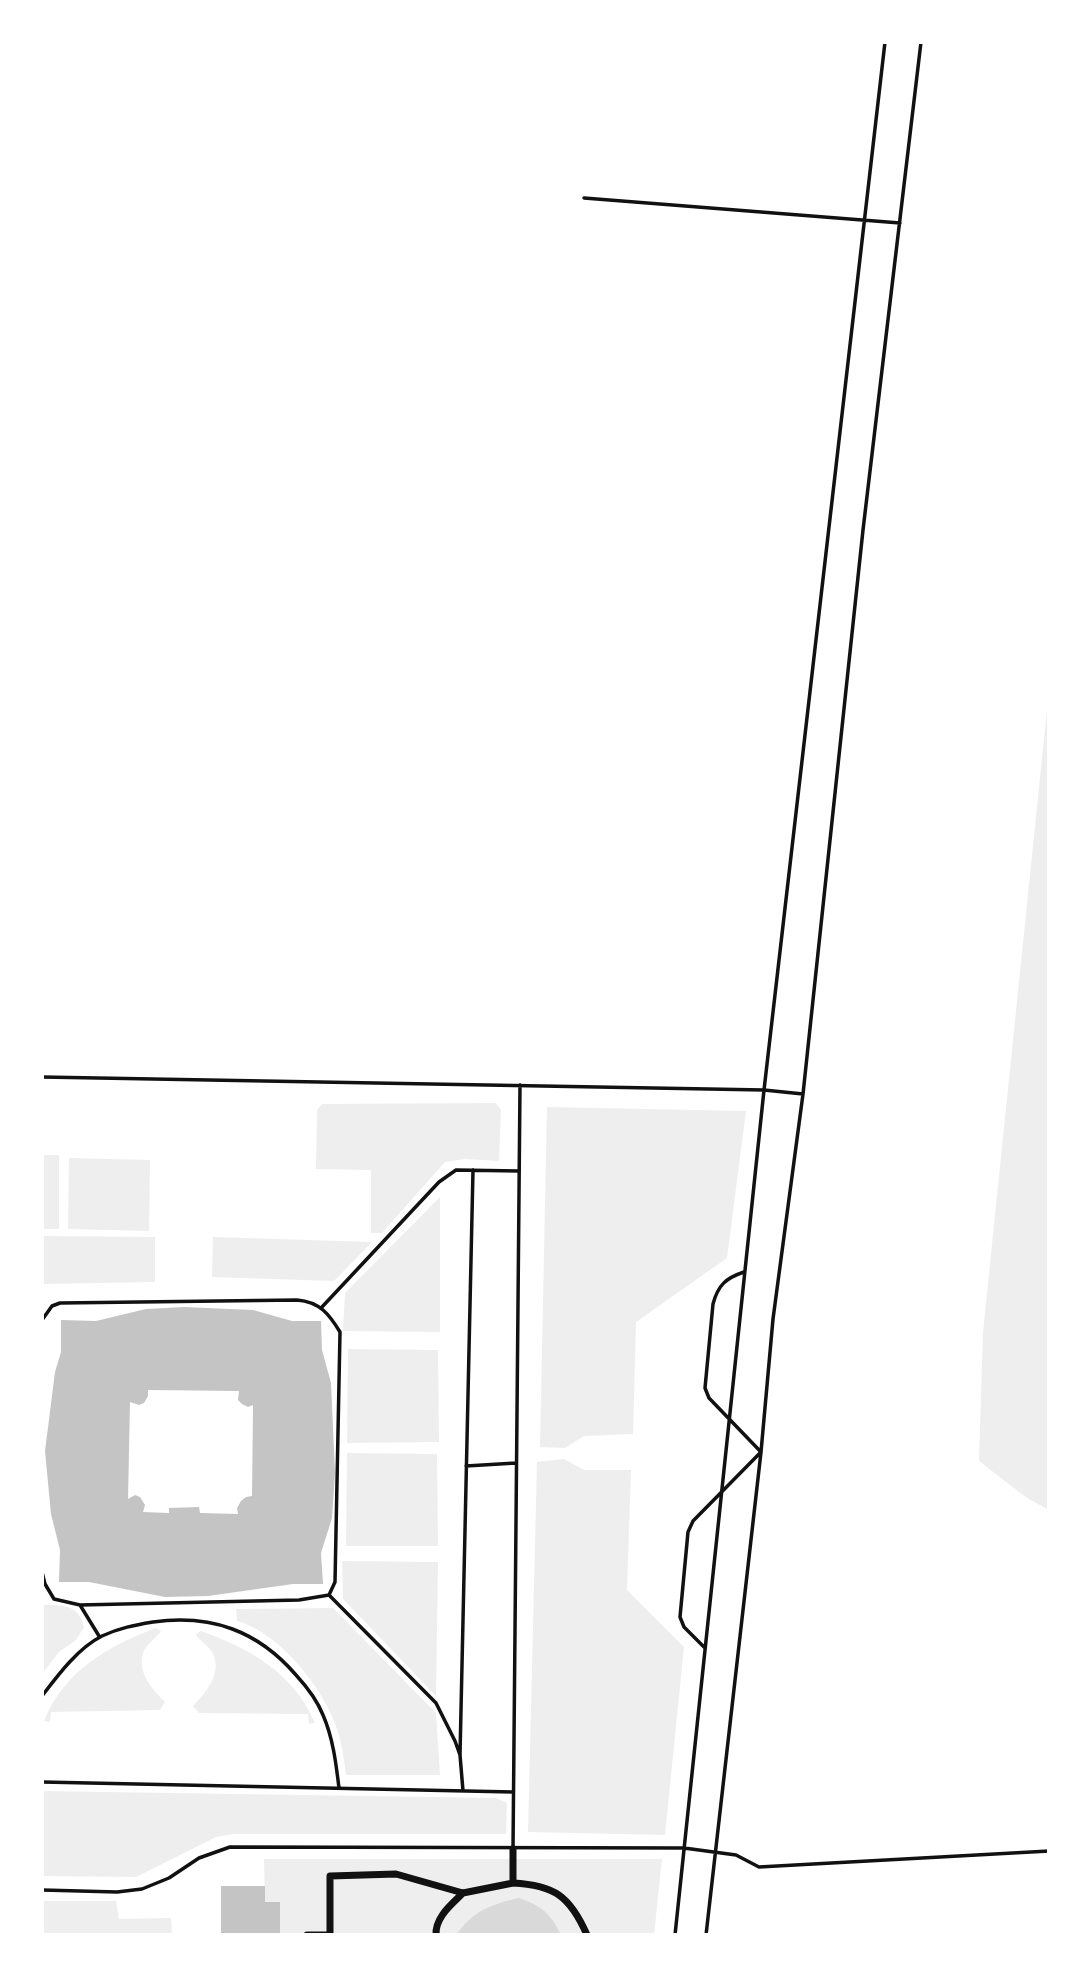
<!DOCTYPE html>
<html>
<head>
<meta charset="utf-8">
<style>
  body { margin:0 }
  #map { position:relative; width:1091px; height:1977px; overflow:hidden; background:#fff; font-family:"Fira Sans Condensed",sans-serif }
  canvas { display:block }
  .frame { position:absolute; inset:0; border:44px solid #fff; pointer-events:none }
</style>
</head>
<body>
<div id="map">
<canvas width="1091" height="1977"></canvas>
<div class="frame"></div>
</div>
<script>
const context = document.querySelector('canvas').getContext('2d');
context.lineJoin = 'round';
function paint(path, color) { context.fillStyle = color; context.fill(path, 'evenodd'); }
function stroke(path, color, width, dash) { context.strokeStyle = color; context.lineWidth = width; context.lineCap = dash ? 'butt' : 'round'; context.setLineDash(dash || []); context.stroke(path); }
const green = new Path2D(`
  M 1049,690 L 1049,1510 L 1027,1498 L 979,1461 L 983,1332 Z
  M 496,1103 L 501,1110 L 499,1161 L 465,1159 L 445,1162 L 382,1233 L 371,1233 L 371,1170 L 316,1169 L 317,1110 L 322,1104 Z
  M 547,1107 L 746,1111 L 727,1258 L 636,1322 L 633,1434 L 584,1436 L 565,1448 L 540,1447 Z
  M 42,1155 L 59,1155 L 59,1229 L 42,1229 Z
  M 69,1158 L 150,1160 L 149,1231 L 68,1229 Z
  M 440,1197 L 440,1332 L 343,1331 L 345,1293 Z
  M 42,1236 L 155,1237 L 155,1282 L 42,1284 Z
  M 213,1237 L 372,1242 L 334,1281 L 212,1277 Z
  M 348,1349 L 438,1350 L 439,1442 L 347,1443 Z
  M 347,1453 L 437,1454 L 438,1546 L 346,1546 Z
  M 564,1459 L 584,1470 L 631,1470 L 627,1590 L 684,1647 L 665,1835 L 528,1832 L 537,1462 Z
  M 342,1561 L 438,1562 L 436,1696 L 343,1599 Z
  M 42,1605 C 62,1605 79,1604 84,1627 L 76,1640 L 59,1652 L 42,1674 Z
  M 333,1608 L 436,1713 L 440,1775 L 346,1775 C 344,1757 341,1738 334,1721 C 320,1684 276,1631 237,1621 L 236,1609 Z
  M 156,1628 L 161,1631 C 156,1639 146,1644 143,1653 C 137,1673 153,1690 165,1702 L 160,1710 L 51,1712 L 50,1722 L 44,1721 C 64,1671 108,1646 156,1628 Z
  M 201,1631 C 250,1649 293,1672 315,1723 L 309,1724 L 308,1714 L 199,1713 L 193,1706 C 205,1693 221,1676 214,1656 C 211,1647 201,1642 196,1635 Z
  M 42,1791 L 496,1798 L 507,1803 L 506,1834 L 233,1834 L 216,1837 L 136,1877 L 42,1876 Z
  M 264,1859 L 662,1859 L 654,1935 L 280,1935 L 280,1902 L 265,1902 Z
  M 42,1901 L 116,1901 L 119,1919 L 171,1918 L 172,1935 L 42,1935 Z`);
const water = new Path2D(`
  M 519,1898 C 542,1906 550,1913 561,1935 L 456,1935 C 474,1910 490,1905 519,1898 Z`);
const building = new Path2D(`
  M 184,1307 L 253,1310 L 292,1321 L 321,1321 L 322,1350 L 331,1383 L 335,1473 L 332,1518 L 321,1553 L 323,1584 L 293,1584 L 208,1596 L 165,1597 L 89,1582 L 59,1582 L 60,1550 L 51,1514 L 45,1451 L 55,1372 L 61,1352 L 61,1320 L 96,1321 L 146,1309 ZM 148,1390 L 239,1391 L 238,1400 L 242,1404 L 248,1407 L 253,1405 L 252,1496 L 246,1497 L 241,1501 L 237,1508 L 238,1514 L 200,1513 L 199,1507 L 169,1508 L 169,1513 L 143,1512 L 145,1505 L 140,1497 L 135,1495 L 128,1499 L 130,1402 L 139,1405 L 144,1403 L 148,1396 Z
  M 221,1886 L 265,1886 L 265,1902 L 280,1902 L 280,1935 L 221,1935 Z`);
const service = new Path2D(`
  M 584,198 L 900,223
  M 42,1077 L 764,1090 L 803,1094
  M 322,1307 L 439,1182 L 456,1170 L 519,1171
  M 42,1320 L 52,1306 L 60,1303 L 297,1300 C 320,1302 329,1314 340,1332 L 335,1582 L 329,1595 L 299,1600 L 80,1605 L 54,1599 L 45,1584 L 42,1572
  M 466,1466 L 516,1463
  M 329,1595 L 436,1703 L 455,1741 L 460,1755 L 463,1791
  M 80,1605 L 99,1636
  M 705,1648 L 684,1627 L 680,1617 L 688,1532 L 693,1521 L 761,1452 L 709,1398 L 705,1388 L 713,1304 C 718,1285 726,1278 744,1272
  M 42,1696 C 58,1675 78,1648 102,1636 C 119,1628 135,1625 153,1622 C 212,1614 258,1631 296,1675 C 307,1687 317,1700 323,1715 C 333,1738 336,1763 339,1788
  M 460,1755 L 473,1170
  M 42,1782 L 513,1792
  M 513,1849 L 520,1085
  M 42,1890 L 117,1892 L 142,1889 L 169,1878 L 199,1858 L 230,1847 L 684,1848 L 736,1855 L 759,1867 L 1049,1851
  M 675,1935 L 764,1090 L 885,42
  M 706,1935 L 761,1452 L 773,1319 L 803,1094 L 863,530 L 921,42`);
const minor = new Path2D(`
  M 513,1849 L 513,1883 C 554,1885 570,1896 587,1935
  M 307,1935 L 330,1935 L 330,1876 L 396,1874 L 463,1893 L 513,1883
  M 436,1935 C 435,1917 452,1904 463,1893`);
paint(green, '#eee');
paint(water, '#d9d9d9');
paint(building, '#c4c4c4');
stroke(service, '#111', 3.5);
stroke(minor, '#111', 7);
</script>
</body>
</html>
